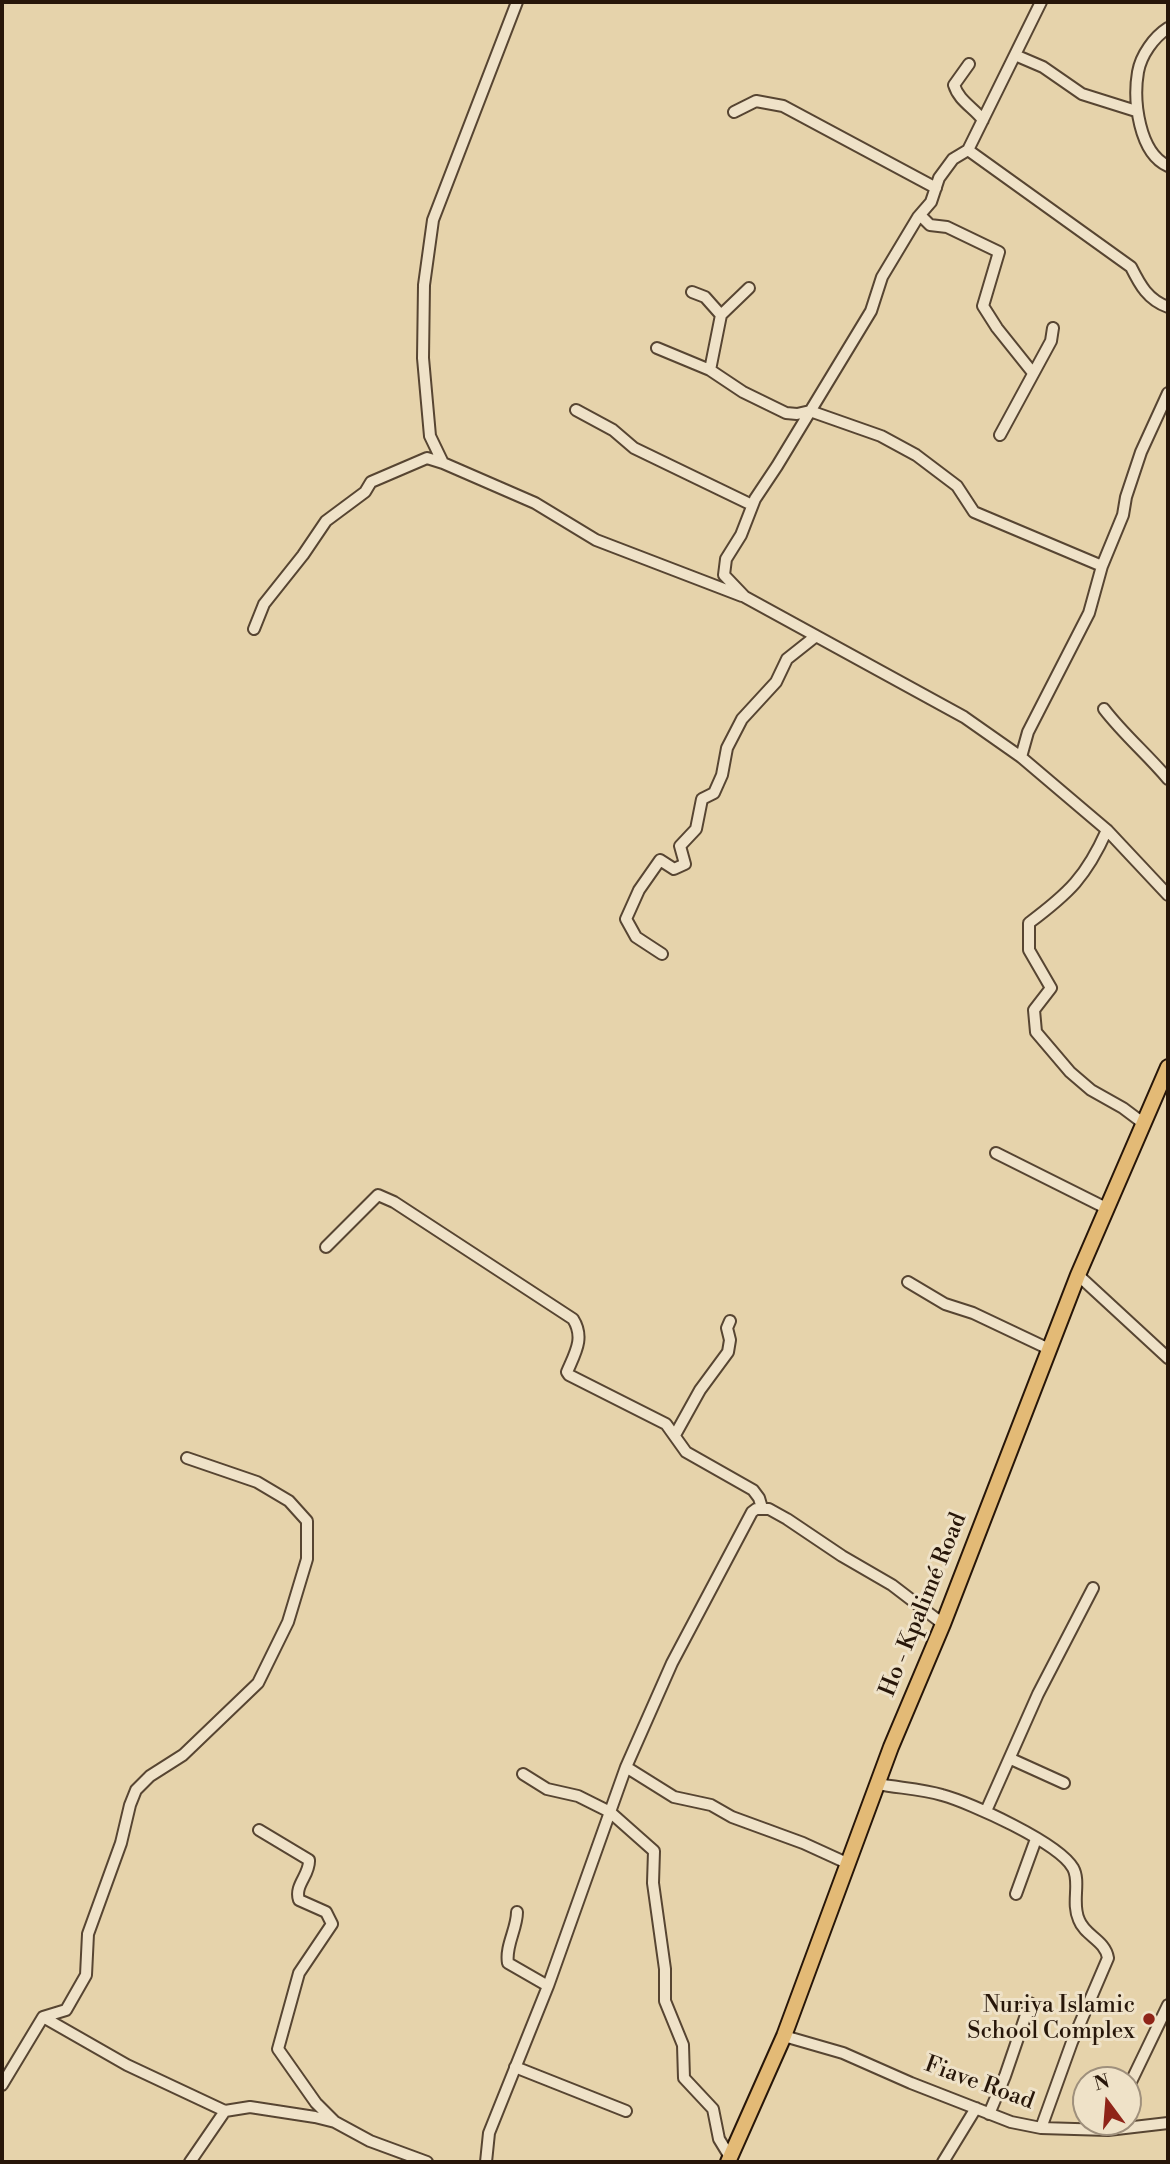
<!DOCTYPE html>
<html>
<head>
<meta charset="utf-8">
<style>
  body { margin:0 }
  #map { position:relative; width:1170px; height:2164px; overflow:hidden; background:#e6d3ab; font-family:"Libre Bodoni",serif }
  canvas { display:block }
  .frame { position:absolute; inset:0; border:4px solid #271609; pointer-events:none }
  .north { position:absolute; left:1072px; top:2066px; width:70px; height:70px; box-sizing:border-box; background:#efe2c8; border:2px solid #9f907c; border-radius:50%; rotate:344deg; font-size:19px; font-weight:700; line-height:28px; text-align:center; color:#271609 }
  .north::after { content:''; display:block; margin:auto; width:24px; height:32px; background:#8f2418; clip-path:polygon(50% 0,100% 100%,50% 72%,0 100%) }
</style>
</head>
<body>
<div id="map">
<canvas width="1170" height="2164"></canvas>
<div class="frame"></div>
<div class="north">N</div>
</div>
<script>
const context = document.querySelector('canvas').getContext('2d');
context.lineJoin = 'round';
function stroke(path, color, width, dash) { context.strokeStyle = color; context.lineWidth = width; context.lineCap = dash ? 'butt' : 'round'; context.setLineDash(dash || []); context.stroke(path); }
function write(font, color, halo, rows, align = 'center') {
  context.font = font + ' "Libre Bodoni",serif'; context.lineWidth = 6; context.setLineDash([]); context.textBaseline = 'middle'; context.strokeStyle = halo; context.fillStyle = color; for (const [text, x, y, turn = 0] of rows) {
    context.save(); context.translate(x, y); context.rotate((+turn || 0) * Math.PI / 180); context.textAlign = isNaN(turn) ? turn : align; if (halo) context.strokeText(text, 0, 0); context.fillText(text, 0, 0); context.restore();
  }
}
const minor = new Path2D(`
  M 517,2 L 433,220 L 424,285 L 423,358 L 430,436 L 443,463 L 535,503 L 596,540 L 742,596
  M 1041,2 L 968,150 L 953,159 L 939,178 L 931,202 L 918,217 L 882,277 L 871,311 L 777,466 L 755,499 L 741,535 L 726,559 L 724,575 L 745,597 L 964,717 L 1021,757 L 1107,830 L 1168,895
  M 1168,28 C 1154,37 1141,55 1138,72 C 1133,101 1139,153 1168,166
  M 1015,55 L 1043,67 L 1082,94 L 1136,111
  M 969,64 L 954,85 C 959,101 973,107 983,120
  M 734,112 L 756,101 L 783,106 L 936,188
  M 968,150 L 1131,267 C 1140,285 1148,300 1168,307
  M 920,215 L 930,225 L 947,227 L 999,252 L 983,306 L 997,328 L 1033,373
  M 692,292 L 705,297 L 721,315
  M 657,348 L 710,370 L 743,392 L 786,413 L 797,414 L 810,411 L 881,436 L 916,455 L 957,486 L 974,512 L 1102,566
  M 710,370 L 721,315 L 749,288
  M 576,410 L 613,430 L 634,448 L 752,505
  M 1000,435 L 1051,341 L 1053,328
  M 254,629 L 264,604 L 303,555 L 326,521 L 365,492 L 371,482 L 427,458 L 443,463
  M 1104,709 C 1124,735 1147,754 1168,779
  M 1021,757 L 1028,732 L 1089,613 L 1102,566 L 1123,515 L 1126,497 L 1141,452 L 1168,393
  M 1107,830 C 1086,877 1069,893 1029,923 L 1029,950 L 1051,988 L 1034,1010 L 1036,1032 L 1070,1072 L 1091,1090 L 1123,1108 L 1143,1123
  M 662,954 L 636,937 L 626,919 L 639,890 L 660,860 L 674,869 L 685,864 L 680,846 L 696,829 L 702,799 L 714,793 L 722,775 L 727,748 L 742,719 L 776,682 L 787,659 L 816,636
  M 996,1153 L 1106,1208
  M 326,1247 L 378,1195 L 394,1202 L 573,1319 C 585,1338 575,1353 567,1372 L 569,1375 L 666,1424 L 686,1452 L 753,1490 L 759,1498 L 762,1508
  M 1078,1275 L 1168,1358
  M 908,1282 L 945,1304 L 973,1313 L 1049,1349
  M 675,1435 L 700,1390 L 728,1352 L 730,1340 L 727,1328 L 730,1321
  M 1011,1759 L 1064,1783
  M 626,1767 L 674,1797 L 711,1805 L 732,1817 L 803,1843 L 849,1864
  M 523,1774 L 547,1789 L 578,1796 L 610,1812 L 654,1851 L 653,1883 L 665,1969 L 665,2001 L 683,2045 L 684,2078 L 713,2109 L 719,2139 L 730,2157
  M 878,1784 C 899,1788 922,1789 942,1795 C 971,1803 1059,1843 1073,1868 C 1081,1882 1071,1903 1079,1920 C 1085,1936 1105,1940 1108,1958 L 1072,2042 L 1041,2128
  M 986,1811 L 1038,1694 L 1093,1588
  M 259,1830 L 309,1860 C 310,1875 294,1885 299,1900 L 326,1912 L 332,1924 L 299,1973 L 278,2049 L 316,2103 L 335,2122
  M 1016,1894 L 1036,1839
  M 517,1912 C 517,1929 505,1946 508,1963 L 548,1986
  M 43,2017 L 66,2010 L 86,1975 L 88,1934 L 121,1843 L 130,1805 L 136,1790 L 150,1776 L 183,1755 L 258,1683 L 288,1622 L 307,1559 L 307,1521 L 289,1501 L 257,1482 L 187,1458
  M 784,2036 L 843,2053 L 911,2083 L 1011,2122 L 1041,2128 L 1108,2130 L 1168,2123
  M 515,2067 L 626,2111
  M 2,2085 L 43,2017 L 127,2065 L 225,2111 L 250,2107 L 315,2117 L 335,2122 L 370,2141 L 427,2162
  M 1128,2088 L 1168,2005
  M 989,2114 L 1005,2076 L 1030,2003
  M 190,2162 L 225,2111
  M 486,2162 L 489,2133 L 548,1986 L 626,1767 L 672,1663 L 752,1512 L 756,1509 L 769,1509 L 787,1519 L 842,1556 L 892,1585 L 943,1624
  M 943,2162 L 976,2108`);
const major = new Path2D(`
  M 728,2162 L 784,2036 L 891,1747 L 943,1624 L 1078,1275 L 1168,1067`);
const markers = [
  [1149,2019,7,"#8f2418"]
];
const streetNames = [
  ["Ho - Kpalimé Road",924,1605,-68],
  ["Fiave Road",979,2084,20]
];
const poiNames = [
  ["Nuriya Islamic",1135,2006],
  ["School Complex",1135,2032]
];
stroke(minor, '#574532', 14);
stroke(major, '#271609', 18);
stroke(minor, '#efe2c8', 10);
stroke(major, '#e3ba76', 14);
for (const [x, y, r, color] of markers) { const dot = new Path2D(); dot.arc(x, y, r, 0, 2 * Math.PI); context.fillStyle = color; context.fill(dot); stroke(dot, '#efe2c8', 2.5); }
write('23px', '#271609', '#efe2c8', streetNames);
write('23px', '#271609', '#efe2c8', poiNames, 'right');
</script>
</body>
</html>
